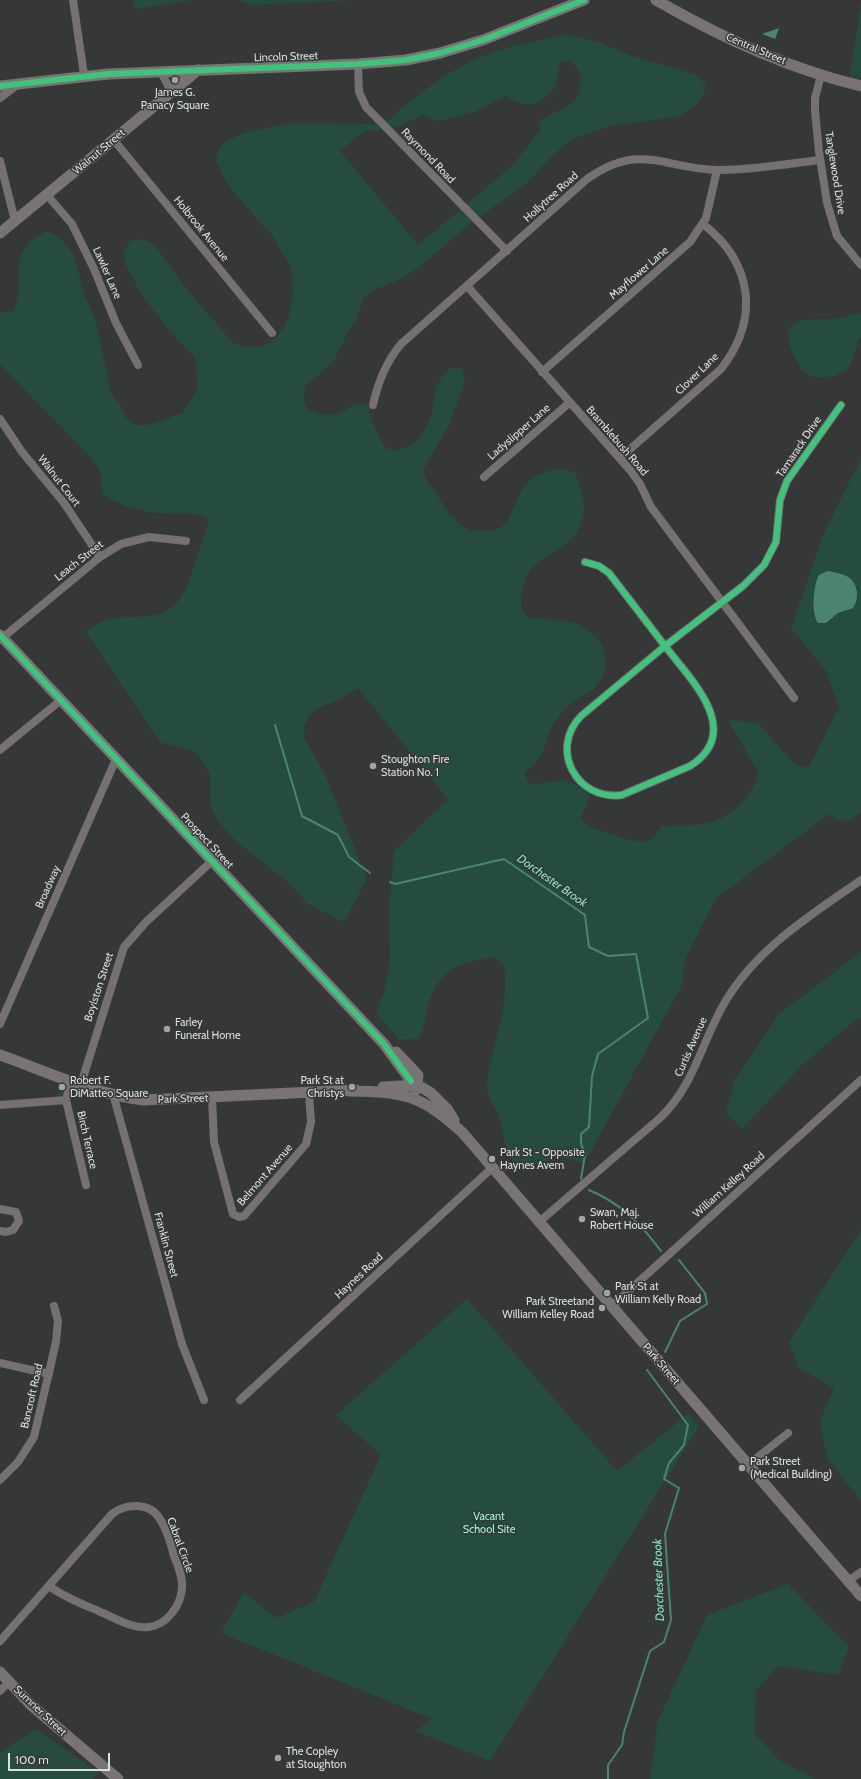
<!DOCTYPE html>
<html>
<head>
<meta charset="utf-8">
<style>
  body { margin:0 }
  #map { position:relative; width:861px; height:1779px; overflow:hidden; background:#363837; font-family:Cabin,sans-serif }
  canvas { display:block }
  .scale { position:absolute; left:8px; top:1753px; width:102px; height:18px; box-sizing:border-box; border:2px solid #dddfde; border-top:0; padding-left:5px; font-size:12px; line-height:14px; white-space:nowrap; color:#dddfde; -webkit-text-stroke:3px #353937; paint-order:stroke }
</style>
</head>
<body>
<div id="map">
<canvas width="861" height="1779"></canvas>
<div class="scale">100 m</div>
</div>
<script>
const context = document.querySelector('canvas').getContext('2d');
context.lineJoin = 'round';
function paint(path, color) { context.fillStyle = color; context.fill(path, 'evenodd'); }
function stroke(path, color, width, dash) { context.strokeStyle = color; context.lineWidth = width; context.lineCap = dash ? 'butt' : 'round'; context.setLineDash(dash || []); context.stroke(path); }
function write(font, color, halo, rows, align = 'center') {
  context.font = font + ' Cabin,sans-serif'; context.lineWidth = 3; context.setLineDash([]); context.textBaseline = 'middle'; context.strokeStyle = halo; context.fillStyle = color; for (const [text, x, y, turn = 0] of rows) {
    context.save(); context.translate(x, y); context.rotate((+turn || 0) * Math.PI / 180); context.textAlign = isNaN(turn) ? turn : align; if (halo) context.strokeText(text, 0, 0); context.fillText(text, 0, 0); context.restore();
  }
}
const green = new Path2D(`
  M 133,0 L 193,0 L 135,9 Z
  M 238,0 L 359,0 L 252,5 Z
  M 861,1 L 861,79 L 850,77 Z
  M 561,35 L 573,36 L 598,42 L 635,57 L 681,70 L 696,75 L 706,85 L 703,97 L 696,105 L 686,112 L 676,117 L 615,125 L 579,136 L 569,141 L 549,159 L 527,183 L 471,223 L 418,268 L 397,281 L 373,290 L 363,298 L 356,321 L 349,330 L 333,362 L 306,386 L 303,398 L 307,409 L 318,414 L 332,415 L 344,411 L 354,404 L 367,404 C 372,421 376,435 387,449 L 400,450 L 412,445 L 421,437 L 432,414 L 436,389 L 441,378 L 449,369 L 461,367 L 465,380 L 462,390 L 449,425 L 422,472 L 450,515 L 459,523 L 470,531 L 495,531 L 506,524 L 523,488 L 534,476 L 547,471 L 561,469 L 574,472 C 589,500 589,531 559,549 C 549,555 539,559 532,568 C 522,579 521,596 521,609 L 530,618 C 542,619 555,619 567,621 C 597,627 618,656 598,684 C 589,696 573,698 564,710 C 559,717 553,724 549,733 C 546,740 545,748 541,755 C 536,762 530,768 524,773 L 530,785 C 560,782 564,773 590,795 L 581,818 L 589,827 L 629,840 L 644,842 L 654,837 L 661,826 C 675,825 688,826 702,824 C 728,822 752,797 759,773 L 728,720 L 758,723 L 796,766 L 809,767 L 839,708 L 826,671 L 791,628 L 824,533 L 861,458 L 861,812 L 850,820 L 839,821 L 829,814 L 716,898 L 686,957 L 683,971 L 683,983 L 590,1153 L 583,1163 L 557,1156 L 524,1172 C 507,1158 504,1141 500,1121 C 498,1110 486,1098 487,1087 C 491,1044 510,1010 504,966 L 496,958 C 470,958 441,969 431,996 C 426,1010 425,1024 420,1038 L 400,1040 L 377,1015 L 379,1004 L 384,993 L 390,959 L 389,908 L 394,852 L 448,799 L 358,688 L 340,699 L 317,709 L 309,716 L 304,727 L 305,739 L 324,773 L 367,879 L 344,922 L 306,903 L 300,894 L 284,879 L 236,841 L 219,822 L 213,811 L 210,799 L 210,775 L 203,762 L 195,752 L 160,742 L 86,632 C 109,611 128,620 155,615 C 185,609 190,577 198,554 C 202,542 207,531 209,519 C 194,511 178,514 161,513 C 140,512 121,506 103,495 L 100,471 L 94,461 L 0,364 L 0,313 L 13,311 C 31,275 0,258 46,231 L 58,236 L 68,246 L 75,259 L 85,296 L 96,322 L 111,393 L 120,405 L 126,418 L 136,425 L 148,425 L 183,413 L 198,388 L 195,357 L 166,327 L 140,292 L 125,263 L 124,251 L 130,241 L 142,239 L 154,244 L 185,287 L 233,343 L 245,347 L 257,347 L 270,343 L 285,326 L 289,315 L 293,292 L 291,268 L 272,235 L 236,195 L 227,183 L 216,161 L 218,150 L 226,141 L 247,132 L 291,123 L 385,124 C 411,98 456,65 490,53 C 512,45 539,41 561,35 ZM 571,60 L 581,75 L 579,96 L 569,105 L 539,121 L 540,130 L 512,166 L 418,245 L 340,151 L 363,132 L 400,126 L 422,115 L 439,121 L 474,112 L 505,96 C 512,100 522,105 531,104 C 540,103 554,92 556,83 C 558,76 558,69 561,62 Z
  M 861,313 L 861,338 L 858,339 C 856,349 854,363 846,370 C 837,378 814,380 805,373 C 796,366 781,332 792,325 C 805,317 820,320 834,319 C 843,318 852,314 861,313 Z
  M 861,952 L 861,1018 L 853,1022 L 802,1065 L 742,1129 L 726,1113 L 735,1079 L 779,1014 Z
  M 60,1084 L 66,1086 L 62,1096 L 57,1098 Z
  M 861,1230 L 861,1501 L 827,1458 L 820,1421 L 834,1388 L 799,1368 L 789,1342 Z
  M 467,1299 L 617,1471 L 688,1414 L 699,1426 L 490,1761 L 416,1731 L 432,1719 L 221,1633 L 244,1592 L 276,1618 L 314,1602 L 381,1455 L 336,1415 Z
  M 788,1584 L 849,1647 L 838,1675 L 778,1666 L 756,1690 L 754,1733 L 781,1762 L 815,1779 L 650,1779 L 658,1721 L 707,1615 Z
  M 35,1729 L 98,1772 L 93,1779 L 0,1779 L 0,1753 Z`);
const water = new Path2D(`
  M 779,28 L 775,39 L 762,34 Z
  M 828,571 C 833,572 839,573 844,575 C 857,579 861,597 853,608 L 838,613 L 826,623 L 818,623 C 811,613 813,586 819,575 Z`);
const stream = new Path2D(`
  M 275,725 L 302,816 L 338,835 L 349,857 L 370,873
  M 390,882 L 395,884 L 504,859 L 585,915 L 589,947 L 608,956 L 636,954 L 648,1018 L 598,1054 L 592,1076 L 589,1127 L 581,1134 L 581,1143 L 585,1155 L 581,1179
  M 589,1190 C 622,1204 640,1223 661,1251
  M 665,1352 L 680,1321 L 707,1304 L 705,1293 L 679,1260
  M 608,1779 L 608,1765 L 622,1745 L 624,1732 L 650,1651 L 664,1642 L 671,1620 L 665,1534 L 679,1488 L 664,1479 L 669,1463 L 684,1445 L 688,1425 L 647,1370`);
const street = new Path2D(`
  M 73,0 L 84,75
  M 358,64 L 359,92 L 366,107 L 507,251
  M 160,71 L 168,85 L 169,94
  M 821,75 L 815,98 L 815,111 L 819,151 L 827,203 L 837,236 L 861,265
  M 0,98 L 17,85
  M 113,139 L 272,333
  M 0,161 L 15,221
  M 47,195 L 72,224 L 94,269 L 116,323 L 138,365
  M 467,286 L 630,470 L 640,484 L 651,507 L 794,698
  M 542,372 L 690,242 L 706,218 L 717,170
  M 373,405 C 378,382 386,362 401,344 L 587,179 C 641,141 663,169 719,170 C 753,170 787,164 820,160
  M 0,419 L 22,452 L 64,503 L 100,557
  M 620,458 L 721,369 C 760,319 753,263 703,224
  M 484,477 L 569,403
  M 585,562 L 599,566 L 609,573 L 665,646 L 581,716 C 549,749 576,801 622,795 L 690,766 C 745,731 690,679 665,646 L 743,586 L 764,565 L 776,542 L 780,500 L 787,481 L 841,405
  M 0,640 L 100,557 L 121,544 L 149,537 L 186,541
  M 0,750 L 61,700
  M 0,1024 L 116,759
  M 81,1084 L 124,947 L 146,922 L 212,861
  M 113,1094 L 182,1344 L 204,1400
  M 212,1098 L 214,1142 L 233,1214 L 239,1217 L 244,1216 L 306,1144 L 311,1122 L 309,1093
  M 66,1100 L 86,1185
  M 0,1105 L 66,1100 L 71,1080
  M 0,1209 L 16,1212 L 19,1221 L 13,1230 L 6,1232 L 0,1231
  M 539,1222 L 660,1118 C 694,1086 702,1041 725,1002 C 757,948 811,915 861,880
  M 612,1306 L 861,1080
  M 0,1363 L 49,1374
  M 240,1400 L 492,1168
  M 748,1465 L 788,1433
  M 0,1480 L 18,1462 L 34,1437 L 56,1342 L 58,1321 L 54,1306
  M 848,1581 L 861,1572
  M 0,1641 L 112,1514 C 126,1503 150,1502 160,1519 C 167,1530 171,1544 174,1556 C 178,1566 183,1577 182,1588 C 181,1605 167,1625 149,1627 C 133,1629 117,1619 103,1613 C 85,1605 65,1598 49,1586
  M 0,1691 L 9,1682`);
const secondary = new Path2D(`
  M 656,0 C 720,37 789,69 861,86
  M 0,86 L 108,74 L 358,64 L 406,60 L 440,53 L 483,40 L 584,0
  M 0,233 L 198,70
  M 0,635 L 384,1044 L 411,1081 L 431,1093 L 447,1109 L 454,1120
  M 396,1052 L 418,1075 L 416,1090
  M 0,1055 C 45,1071 96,1095 144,1100 L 356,1090
  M 383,1087 L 418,1085
  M 349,1091 C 405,1092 419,1094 462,1132 L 861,1596
  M 0,1672 L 31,1705 L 118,1779`);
const cycleway = new Path2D(`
  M 0,86 L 108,74 L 358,64 L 406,60 L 440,53 L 483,40 L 584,0
  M 585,562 L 599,566 L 609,573 L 665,646 L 581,716 C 549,749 576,801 622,795 L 690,766 C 745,731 690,679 665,646 L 743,586 L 764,565 L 776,542 L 780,500 L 787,481 L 841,405
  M 0,635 L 384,1044 L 411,1081`);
const markers = [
  [175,80,4,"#a3a5a4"],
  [373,766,4,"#a3a5a4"],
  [167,1029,4,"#a3a5a4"],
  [62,1087,4,"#a3a5a4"],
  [352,1087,4,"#a3a5a4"],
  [492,1159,4,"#a3a5a4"],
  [582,1219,4,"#a3a5a4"],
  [607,1293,4,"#a3a5a4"],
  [602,1308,4,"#a3a5a4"],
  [742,1468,4,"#a3a5a4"],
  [278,1758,4,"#a3a5a4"]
];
const streetNames = [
  ["Central Street",756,49,23],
  ["Lincoln Street",286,57,-2],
  ["Walnut Street",99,152,-40],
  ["Raymond Road",428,156,46],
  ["Tanglewood Drive",835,173,81],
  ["Hollytree Road",551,197,-42],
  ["Holbrook Avenue",201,229,51],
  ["Lawler Lane",107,273,66],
  ["Mayflower Lane",639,273,-41],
  ["Clover Lane",697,374,-44],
  ["Ladyslipper Lane",519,432,-41],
  ["Bramblebush Road",617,441,49],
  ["Tamarack Drive",799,447,-56],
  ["Walnut Court",59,481,52],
  ["Leach Street",79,561,-38],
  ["Prospect Street",207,841,47],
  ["Broadway",48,887,-66],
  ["Boylston Street",99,987,-72],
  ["Curtis Avenue",691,1047,-66],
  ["Park Street",183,1099,-2],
  ["Birch Terrace",87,1140,77],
  ["Belmont Avenue",265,1175,-49],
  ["William Kelley Road",729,1185,-42],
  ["Franklin Street",166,1245,75],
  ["Haynes Road",359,1276,-43],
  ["Park Street",661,1364,49],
  ["Bancroft Road",32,1396,-77],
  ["Cabral Circle",180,1545,70],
  ["Sumner Street",40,1711,43]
];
const poiNames = [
  ["James G.",175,93,"center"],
  ["Panacy Square",175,106,"center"],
  ["Stoughton Fire",381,760],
  ["Station No. 1",381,773],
  ["Farley",175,1023],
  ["Funeral Home",175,1036],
  ["Robert F.",70,1081],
  ["DiMatteo Square",70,1094],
  ["Park St at",344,1081,"right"],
  ["Christys",344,1094,"right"],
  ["Park St - Opposite",500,1153],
  ["Haynes Avem",500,1166],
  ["Swan, Maj.",590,1213],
  ["Robert House",590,1226],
  ["Park St at",615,1287],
  ["William Kelly Road",615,1300],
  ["Park Streetand",594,1302,"right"],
  ["William Kelley Road",594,1315,"right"],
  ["Park Street",750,1462],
  ["(Medical Building)",750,1475],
  ["The Copley",286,1752],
  ["at Stoughton",286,1765]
];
const parkNames = [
  ["Vacant",489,1517],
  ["School Site",489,1530]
];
const waterNames = [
  ["Dorchester Brook",552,881,35],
  ["Dorchester Brook",659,1580,-92]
];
paint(green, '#254c3f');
paint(water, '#4b8470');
stroke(stream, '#4b8470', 2);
stroke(street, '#777071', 8);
stroke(secondary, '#797473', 11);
stroke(cycleway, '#40c37c', 6);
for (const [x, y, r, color] of markers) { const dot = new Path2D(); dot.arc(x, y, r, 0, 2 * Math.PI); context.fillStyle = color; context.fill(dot); stroke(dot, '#353937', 1.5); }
write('11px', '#dddfde', '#353937', streetNames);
write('11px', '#dddfde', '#353937', poiNames, 'left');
write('11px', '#9afad8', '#353937', parkNames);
write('italic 12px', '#84e4c2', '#353937', waterNames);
</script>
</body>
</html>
